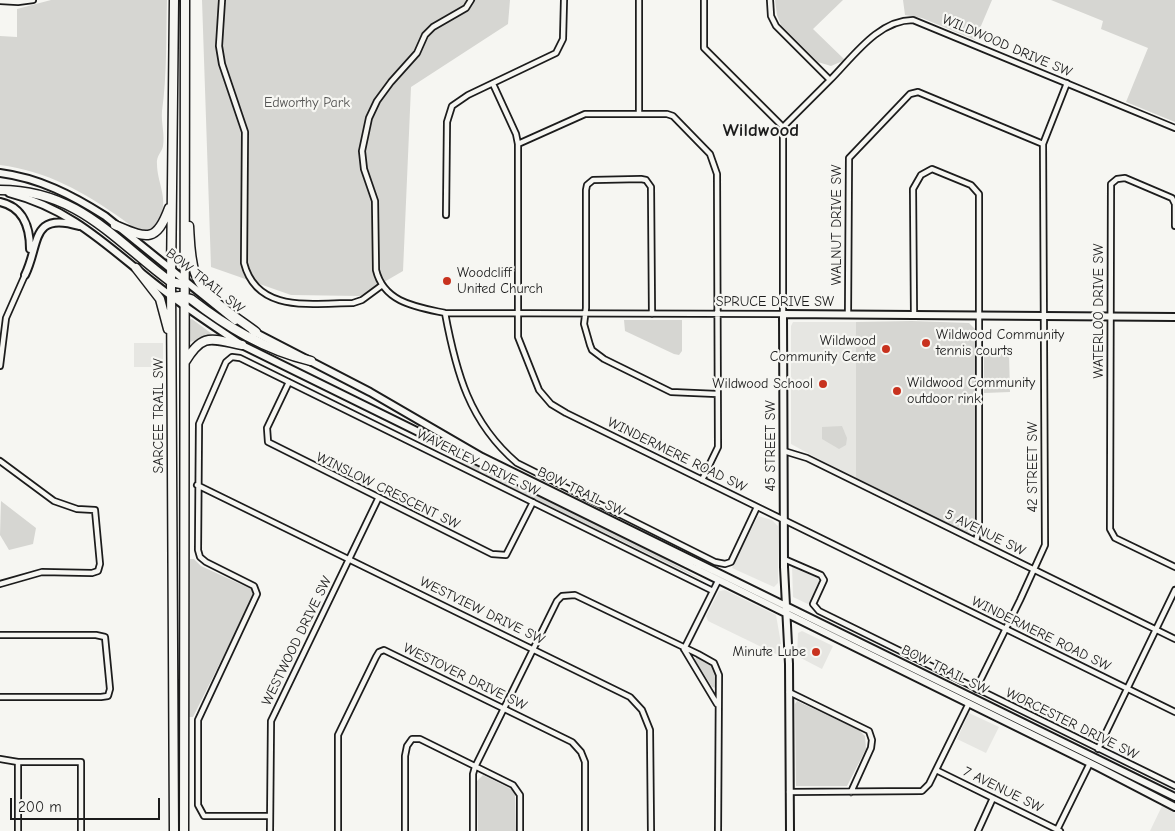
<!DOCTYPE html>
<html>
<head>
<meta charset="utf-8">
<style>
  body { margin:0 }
  #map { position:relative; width:1175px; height:831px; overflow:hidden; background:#f6f6f2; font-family:"Comic Neue",sans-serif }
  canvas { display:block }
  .scale { position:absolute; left:10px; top:798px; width:150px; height:22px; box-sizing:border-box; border:2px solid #1c1c1c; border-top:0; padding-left:6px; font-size:15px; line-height:18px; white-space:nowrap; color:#1c1c1c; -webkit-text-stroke:4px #f6f6f2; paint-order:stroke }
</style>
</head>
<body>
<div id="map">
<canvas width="1175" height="831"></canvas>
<div class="scale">200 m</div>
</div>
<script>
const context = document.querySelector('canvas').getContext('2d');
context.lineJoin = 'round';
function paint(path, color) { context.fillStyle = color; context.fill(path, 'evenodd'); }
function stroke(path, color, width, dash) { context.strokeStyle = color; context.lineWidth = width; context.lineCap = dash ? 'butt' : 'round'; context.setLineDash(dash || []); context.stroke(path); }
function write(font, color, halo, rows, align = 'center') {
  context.font = font + ' "Comic Neue",sans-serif'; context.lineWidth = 4.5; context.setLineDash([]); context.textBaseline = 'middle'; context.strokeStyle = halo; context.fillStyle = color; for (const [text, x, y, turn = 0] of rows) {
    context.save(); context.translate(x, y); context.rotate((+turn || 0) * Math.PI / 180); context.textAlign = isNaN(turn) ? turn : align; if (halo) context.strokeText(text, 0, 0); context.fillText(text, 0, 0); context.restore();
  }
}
const built = new Path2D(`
  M 793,322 L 856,322 L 856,479 L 791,444 L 791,326 Z
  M 134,343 L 163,343 L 163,367 L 134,367 Z
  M 758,516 L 772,520 L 778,526 L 778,583 L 774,587 L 732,568 Z
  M 792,566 L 818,578 L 821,583 L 810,605 L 793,597 Z
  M 725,590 L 776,615 L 783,655 L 780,656 L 708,621 L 706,616 L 719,591 Z
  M 802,631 L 833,646 L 822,669 L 797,656 L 798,633 Z
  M 969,713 L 999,727 L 986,753 L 957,739 Z
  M 1162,806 L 1175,812 L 1175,831 L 1150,831 Z`);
const green = new Path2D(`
  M 51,0 L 167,0 C 166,37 167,75 162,111 C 161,123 165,135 163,146 C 162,152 156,156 157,164 C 157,182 168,197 161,216 C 158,225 150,231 141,231 C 135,227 128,224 122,219 C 84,192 47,171 0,165 L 0,36 L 17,37 L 17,9 Z
  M 202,0 L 510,0 L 508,24 L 411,87 L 403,271 L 360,296 L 291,295 L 211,267 Z
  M 775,0 L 843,0 L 813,29 L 845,60 L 831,66 L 818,62 L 781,25 L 777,15 Z
  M 903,0 L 992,0 L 975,40 L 922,18 L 905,15 Z
  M 1051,0 L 1175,0 L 1175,122 L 1126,102 L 1148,48 L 1101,29 L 1103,21 Z
  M 192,319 L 212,334 L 211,336 L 190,342 L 188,320 Z
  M 624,320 L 682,320 L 682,351 L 679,355 L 674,354 L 625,331 Z
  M 912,321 L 969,323 L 975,329 L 976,527 L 969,534 L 856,479 L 856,322 Z
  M 984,354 L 1009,354 L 1010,392 L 984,393 Z
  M 842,426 L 847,438 L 846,445 L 839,449 L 822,439 L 822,427 Z
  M 462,461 L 473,464 L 649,550 L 706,582 L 461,463 Z
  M 1,501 L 36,528 L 33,544 L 9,550 L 0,535 Z
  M 190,559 L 194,559 L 201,566 L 251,589 L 254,595 L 193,717 L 189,717 Z
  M 696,657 C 711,660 719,673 716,688 L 712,687 L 695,660 Z
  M 797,701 L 859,730 L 865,736 L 866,749 L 847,786 L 796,786 L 795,704 Z
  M 483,775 L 511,789 L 515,793 L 516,831 L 478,831 L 477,781 Z`);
const street = new Path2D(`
  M 222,0 L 219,46 L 222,64 L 245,132 L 244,263 C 257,314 313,303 353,303 L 362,300 L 381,286
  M 471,0 L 466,8 L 433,27 L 425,35 L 417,53 L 391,82 L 377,101 L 369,118 L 362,151 L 364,169 L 375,201 L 376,270 C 384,303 417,307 445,313 L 783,314 L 783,127 L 830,80
  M 639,0 L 639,113
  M 704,0 L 704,48 L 783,127
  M 770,0 L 771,16 L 776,26 L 830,80 C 853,57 878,20 913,20 L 1175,128
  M 0,1 L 18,2 L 33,0
  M 493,84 L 516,134 L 518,144 L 518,337 L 539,390 L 551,404 L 566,413 L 1175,712
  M 518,144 L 585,114 L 667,114 L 673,116 L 710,154 L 717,174 L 718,447 L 702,480
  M 446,215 L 447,122 L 452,106 L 468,95 L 556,53 L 563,39 L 564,0
  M 1175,226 L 1175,204 L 1172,198 L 1125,178 L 1117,179 L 1111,184 L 1110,529 L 1115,538 L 1175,567
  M 445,313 C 456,372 469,422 517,463 L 715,562 L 725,564 L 731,562 L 757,507
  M 652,314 L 651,187 L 646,180 L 641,179 L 593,180 L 587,185 L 586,190 L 586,308 L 584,324 L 590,345 L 592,350 L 604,359 L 671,392 L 717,394
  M 848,314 L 849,158 L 910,94 L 918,92 L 1043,144
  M 914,315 L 913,189 L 921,175 L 932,169 L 971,185 L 979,194 L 979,529 L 976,541
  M 0,366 L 6,318 L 25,275
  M 289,382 L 267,428 L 268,442 L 492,554 L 506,555 L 533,502
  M 784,451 L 807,458 L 1175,639
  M 0,461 L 54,501 L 77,509 L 95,510 L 100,564 L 98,571 L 92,573 L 42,572 L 0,584
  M 197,485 L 630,697 L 642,710 L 650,730 L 651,831
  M 784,559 L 821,575 L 824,580 L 813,604 L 819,611 L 1175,786
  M 0,635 L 96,635 L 105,637 L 110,689 L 108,696 L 101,697 L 0,697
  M 684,649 L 718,581
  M 684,649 L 717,704
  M 976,689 L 1020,600 L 1045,545 L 1043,144 L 1067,83
  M 789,692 L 869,731 L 872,740 L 871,748 L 851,792
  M 1098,749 L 1175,590
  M 0,759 L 18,762 L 81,762 L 81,831
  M 936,770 L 1060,831
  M 789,792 L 922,791 L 929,784 L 969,703
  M 269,816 L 204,816 L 198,805 L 198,720 L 257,594 L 254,586 L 206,562 L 200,557 L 198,550 L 199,424 L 226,362 L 232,357 L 240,358 L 713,591
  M 1057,830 L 1090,763
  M 18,831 L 18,762
  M 270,831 L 271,721 L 378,499
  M 338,831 L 338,735 L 376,657 L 379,652 L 384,650 L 572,742 L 581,752 L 585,762 L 585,831
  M 405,831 L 405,756 L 407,746 L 412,739 L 420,739 L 513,785 L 520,795 L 520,831
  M 473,831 L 473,774 L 475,767 L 557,601 L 562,596 L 575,595 L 698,654 L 714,663 L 719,675 L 718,831
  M 978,831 L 993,798`);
const secondary = new Path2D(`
  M 0,173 C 39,178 72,195 105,216 L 235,321
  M 9,193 C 71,209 106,245 154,283 C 183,306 212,325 242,345 L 1098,767 L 1175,807
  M 0,202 C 23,207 30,227 30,249
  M 25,275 C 40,245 30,211 79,226
  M 252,331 L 370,392 L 482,457 L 1175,797
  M 790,831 L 789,664 L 784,567 L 783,314 L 1175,317`);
const highway = new Path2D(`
  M 0,190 C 78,190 114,240 171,282 L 181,284 L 184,282
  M 115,225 C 146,238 156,244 169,208
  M 189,226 C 190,242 190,258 195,273 C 204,299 235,316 256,332
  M 136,268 L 160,299 L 168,329
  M 171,297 L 180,296 L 191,299 C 227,327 265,350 311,361
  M 185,362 C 203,332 211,339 242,345
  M 174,831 L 171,282 L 174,0
  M 184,831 L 185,0`);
const markers = [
  [447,281,5,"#c8321e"],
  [926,343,5,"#c8321e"],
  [886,349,5,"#c8321e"],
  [823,384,5,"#c8321e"],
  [897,391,5,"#c8321e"],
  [816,652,5,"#c8321e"]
];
const streetNames = [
  ["WILDWOOD DRIVE SW",1007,46,23],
  ["WALNUT DRIVE SW",837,225,-90],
  ["BOW TRAIL SW",205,281,38],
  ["SPRUCE DRIVE SW",775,302],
  ["WATERLOO DRIVE SW",1099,311,-90],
  ["SARCEE TRAIL SW",159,416,-90],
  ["45 STREET SW",771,446,-90],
  ["WINDERMERE ROAD SW",677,455,26],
  ["WAVERLEY DRIVE SW",478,463,26],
  ["42 STREET SW",1033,467,-90],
  ["WINSLOW CRESCENT SW",388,491,26],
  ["BOW TRAIL SW",581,492,26],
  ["5 AVENUE SW",985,533,26],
  ["WESTVIEW DRIVE SW",482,611,26],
  ["WINDERMERE ROAD SW",1041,634,26],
  ["WESTWOOD DRIVE SW",297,641,-64],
  ["BOW TRAIL SW",945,670,26],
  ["WESTOVER DRIVE SW",465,677,26],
  ["WORCESTER DRIVE SW",1072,724,26],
  ["7 AVENUE SW",1003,790,26]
];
const parkNames = [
  ["Edworthy Park",307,103]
];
const poiNames = [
  ["Woodcliff",457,273],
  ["United Church",457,289],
  ["Wildwood Community",936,335],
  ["tennis courts",936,351],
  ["Wildwood",876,341,"right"],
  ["Community Cente",876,357,"right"],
  ["Wildwood Community",907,383],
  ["outdoor rink",907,399],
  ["Wildwood School",813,384,"right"],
  ["Minute Lube",806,652,"right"]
];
const districtNames = [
  ["Wildwood",761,131]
];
paint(built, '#e6e6e2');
paint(green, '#d6d6d2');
stroke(street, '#1c1c1c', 8);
stroke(secondary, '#1c1c1c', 10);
stroke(highway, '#1c1c1c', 11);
stroke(street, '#f6f6f2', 4.5);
stroke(secondary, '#f6f6f2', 6);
stroke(highway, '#f6f6f2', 8);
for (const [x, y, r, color] of markers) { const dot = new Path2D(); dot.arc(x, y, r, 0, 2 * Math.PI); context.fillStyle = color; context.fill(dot); stroke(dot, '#f6f6f2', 2); }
write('14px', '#1c1c1c', '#f6f6f2', streetNames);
write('14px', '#545453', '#f6f6f2', parkNames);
write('14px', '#1c1c1c', '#f6f6f2', poiNames, 'left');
write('bold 19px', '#1c1c1c', '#f6f6f2', districtNames);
</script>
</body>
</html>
